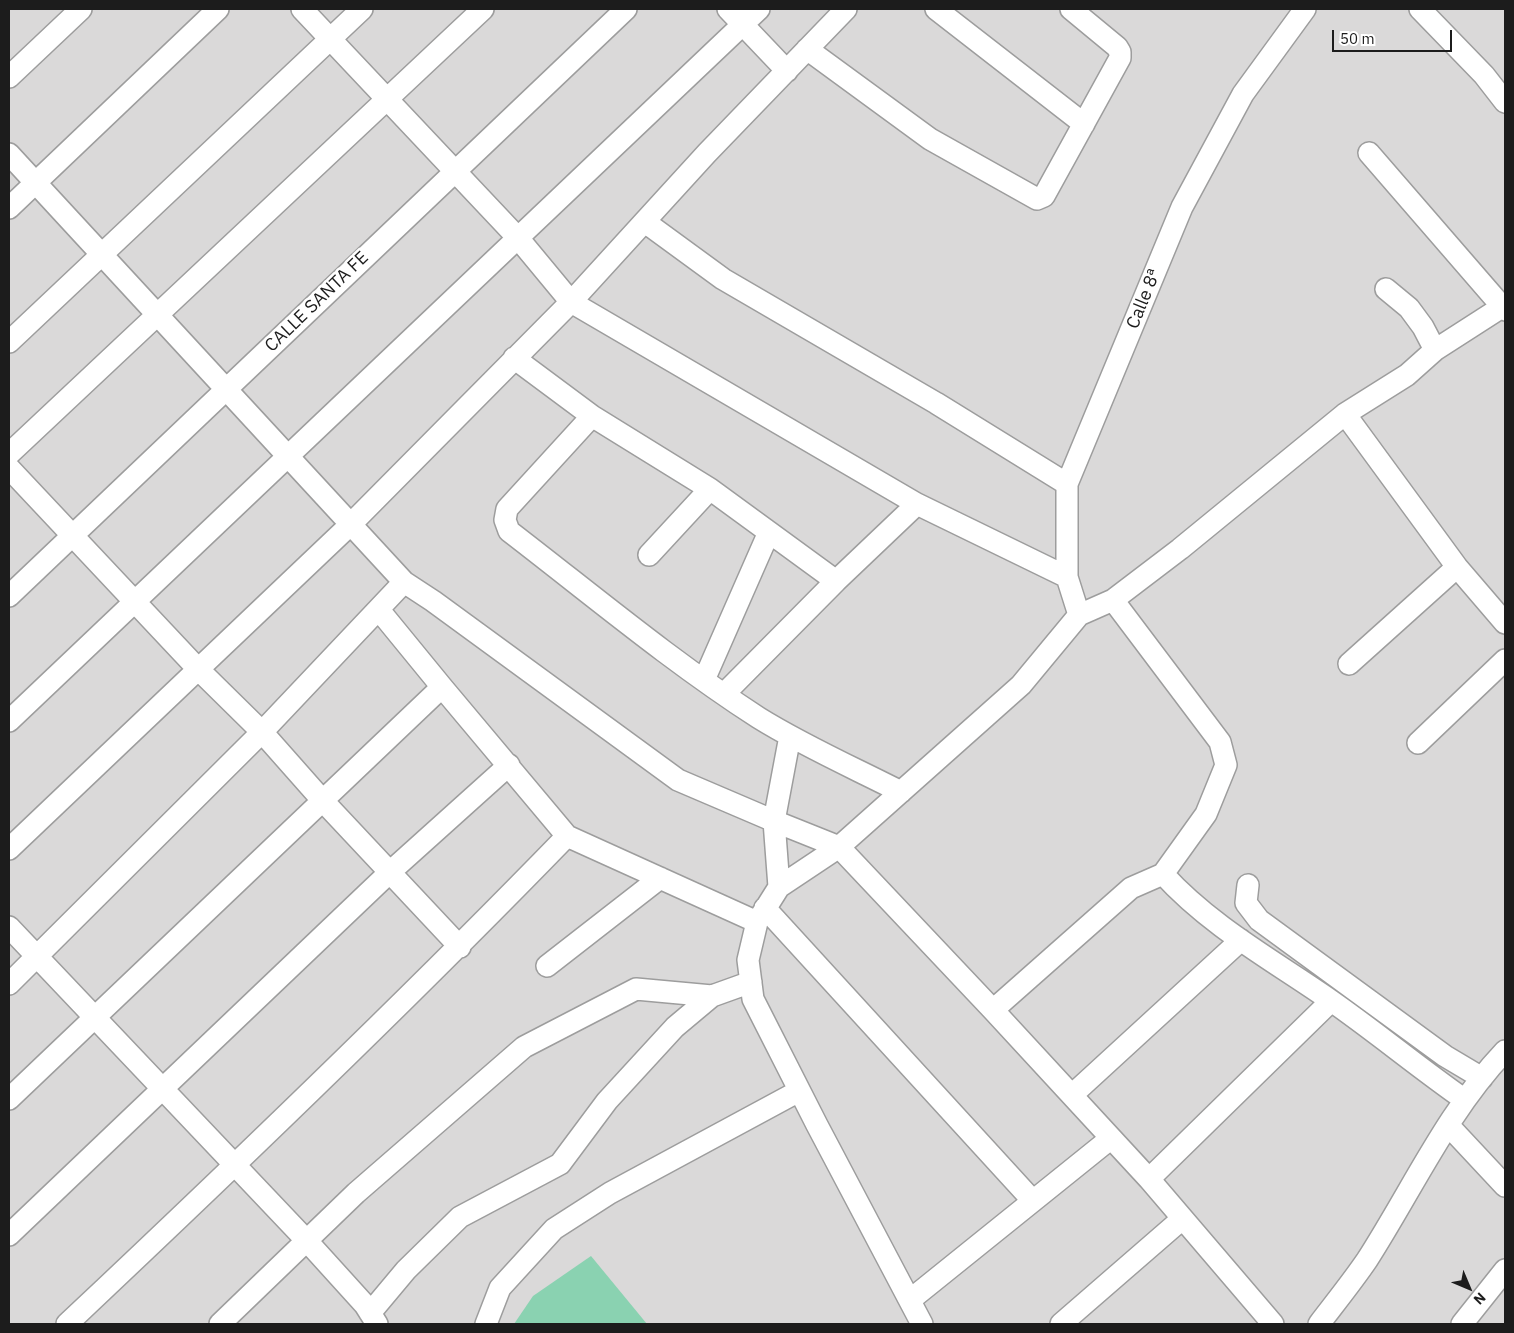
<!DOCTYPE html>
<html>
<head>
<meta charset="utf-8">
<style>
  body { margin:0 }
  #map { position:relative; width:1514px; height:1333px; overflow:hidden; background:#ece8e3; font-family:"IBM Plex Sans",sans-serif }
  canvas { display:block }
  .frame { position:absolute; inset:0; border:10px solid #1c1c1c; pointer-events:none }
  .north { position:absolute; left:1444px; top:1263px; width:50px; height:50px; -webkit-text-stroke:4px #fff; paint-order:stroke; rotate:135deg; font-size:14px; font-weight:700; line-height:20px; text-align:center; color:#1c1c1c }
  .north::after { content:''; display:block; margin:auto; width:18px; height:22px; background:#1c1c1c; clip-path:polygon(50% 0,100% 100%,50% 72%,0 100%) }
  .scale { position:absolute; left:1332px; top:30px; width:120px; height:22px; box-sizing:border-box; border:2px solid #1c1c1c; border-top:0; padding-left:6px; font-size:15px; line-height:18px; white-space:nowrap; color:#1c1c1c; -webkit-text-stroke:4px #fff; paint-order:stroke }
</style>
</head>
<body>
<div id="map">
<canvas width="1514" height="1333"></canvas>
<div class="frame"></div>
<div class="north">N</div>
<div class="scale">50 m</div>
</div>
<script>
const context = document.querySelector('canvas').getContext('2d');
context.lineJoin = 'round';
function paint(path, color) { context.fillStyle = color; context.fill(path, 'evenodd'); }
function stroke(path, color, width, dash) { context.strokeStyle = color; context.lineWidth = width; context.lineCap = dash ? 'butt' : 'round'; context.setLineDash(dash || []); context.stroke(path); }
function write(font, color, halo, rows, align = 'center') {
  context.font = font + ' "IBM Plex Sans",sans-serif'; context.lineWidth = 5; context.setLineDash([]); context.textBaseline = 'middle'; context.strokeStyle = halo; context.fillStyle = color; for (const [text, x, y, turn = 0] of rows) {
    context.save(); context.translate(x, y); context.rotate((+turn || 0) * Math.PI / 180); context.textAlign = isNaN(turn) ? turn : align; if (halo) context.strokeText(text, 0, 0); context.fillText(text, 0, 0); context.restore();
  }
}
const residential = new Path2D(`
  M 9,9 L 1505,9 L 1505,1324 L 9,1324 Z`);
const pitch = new Path2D(`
  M 591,1256 L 647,1324 L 514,1324 L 533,1296 Z`);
const minor = new Path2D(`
  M 302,9 L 518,238 L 571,302 L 917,504 L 1067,577
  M 728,9 L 787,71
  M 936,9 L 1084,124
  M 1420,9 L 1484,75 L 1505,102
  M 807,49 L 930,139 L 1037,199 L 1044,196 L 1120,58 L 1120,52 L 1117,47 L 1071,9
  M 9,77 L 81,9
  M 1369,153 L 1505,310
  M 9,154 L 404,582 L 262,732 L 9,984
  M 9,208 L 218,9
  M 645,222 L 723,279 L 936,403 L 1067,484
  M 1386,289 L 1409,308 L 1423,327 L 1435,350
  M 9,342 L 362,9
  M 514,358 L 592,416 L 710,489 L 836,581
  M 1345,414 L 1457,567 L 1505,623
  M 592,416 L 507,509 L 505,520 L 509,531 C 591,594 672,662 759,718 C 804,746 854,768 901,792
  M 9,454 L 483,9
  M 9,468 L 198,669 L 262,732 L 323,801 L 460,947
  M 649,555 L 710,489
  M 404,582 L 433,601 L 678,780 L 774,821 L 839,847 L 993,1010 L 1149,1179 L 1273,1324
  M 9,596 L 626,9
  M 1113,600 L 1220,742 L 1226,765 L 1206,814 L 1163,874 C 1210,926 1274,961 1330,1000 C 1376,1032 1419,1068 1465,1100
  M 379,610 L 442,687 L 567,836 L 757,922
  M 1079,615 L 1067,577 L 1067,484 L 1182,207 L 1243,94 L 1305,9
  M 1349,664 L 1457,567
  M 704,680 L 769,532
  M 724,694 L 836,581 L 917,504
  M 9,721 L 759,9
  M 1418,743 L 1505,660
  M 9,849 L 351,524 L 571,302 L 707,153 L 846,9
  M 1248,885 L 1246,903 L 1259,920 L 1445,1056 L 1482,1078
  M 779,887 L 774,821 L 790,736
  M 765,908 L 1033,1201
  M 9,927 L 307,1241 L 365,1305 L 377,1324
  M 547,966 L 660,878
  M 993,1010 L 1131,888 L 1163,874
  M 1072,1095 L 1241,940
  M 9,1099 L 442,687
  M 1448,1125 L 1505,1186
  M 1149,1179 L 1331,1001
  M 9,1235 L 390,872 L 509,765
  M 910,1300 L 1110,1139
  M 370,1313 L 406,1270 L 460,1217 L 560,1164 L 607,1101 L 675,1027 L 712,996 L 751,982
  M 67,1324 C 237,1164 405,1003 567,836
  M 220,1324 L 356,1193 L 524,1047 L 636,989 L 712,996
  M 486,1324 L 500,1288 L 554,1229 L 610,1193 L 799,1091
  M 922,1324 L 817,1125 L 753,999 L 748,960 L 757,922 L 779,887 L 839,847 L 1021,685 L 1079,615 L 1113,600 L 1180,549 L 1345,414 L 1407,375 L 1435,350 L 1505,305
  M 1061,1324 L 1182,1219
  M 1319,1324 C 1335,1303 1352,1282 1367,1260 C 1412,1190 1447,1112 1505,1051
  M 1462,1324 L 1505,1270`);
const streetNames = [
  ["Calle 8ª",1144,299,-68],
  ["CALLE SANTA FE",317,302,-44]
];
paint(residential, '#dad9d9');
paint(pitch, '#8ad2b1');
stroke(minor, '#9d9d9d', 24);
stroke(minor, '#fff', 21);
write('18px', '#1c1c1c', '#fff', streetNames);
</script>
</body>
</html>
